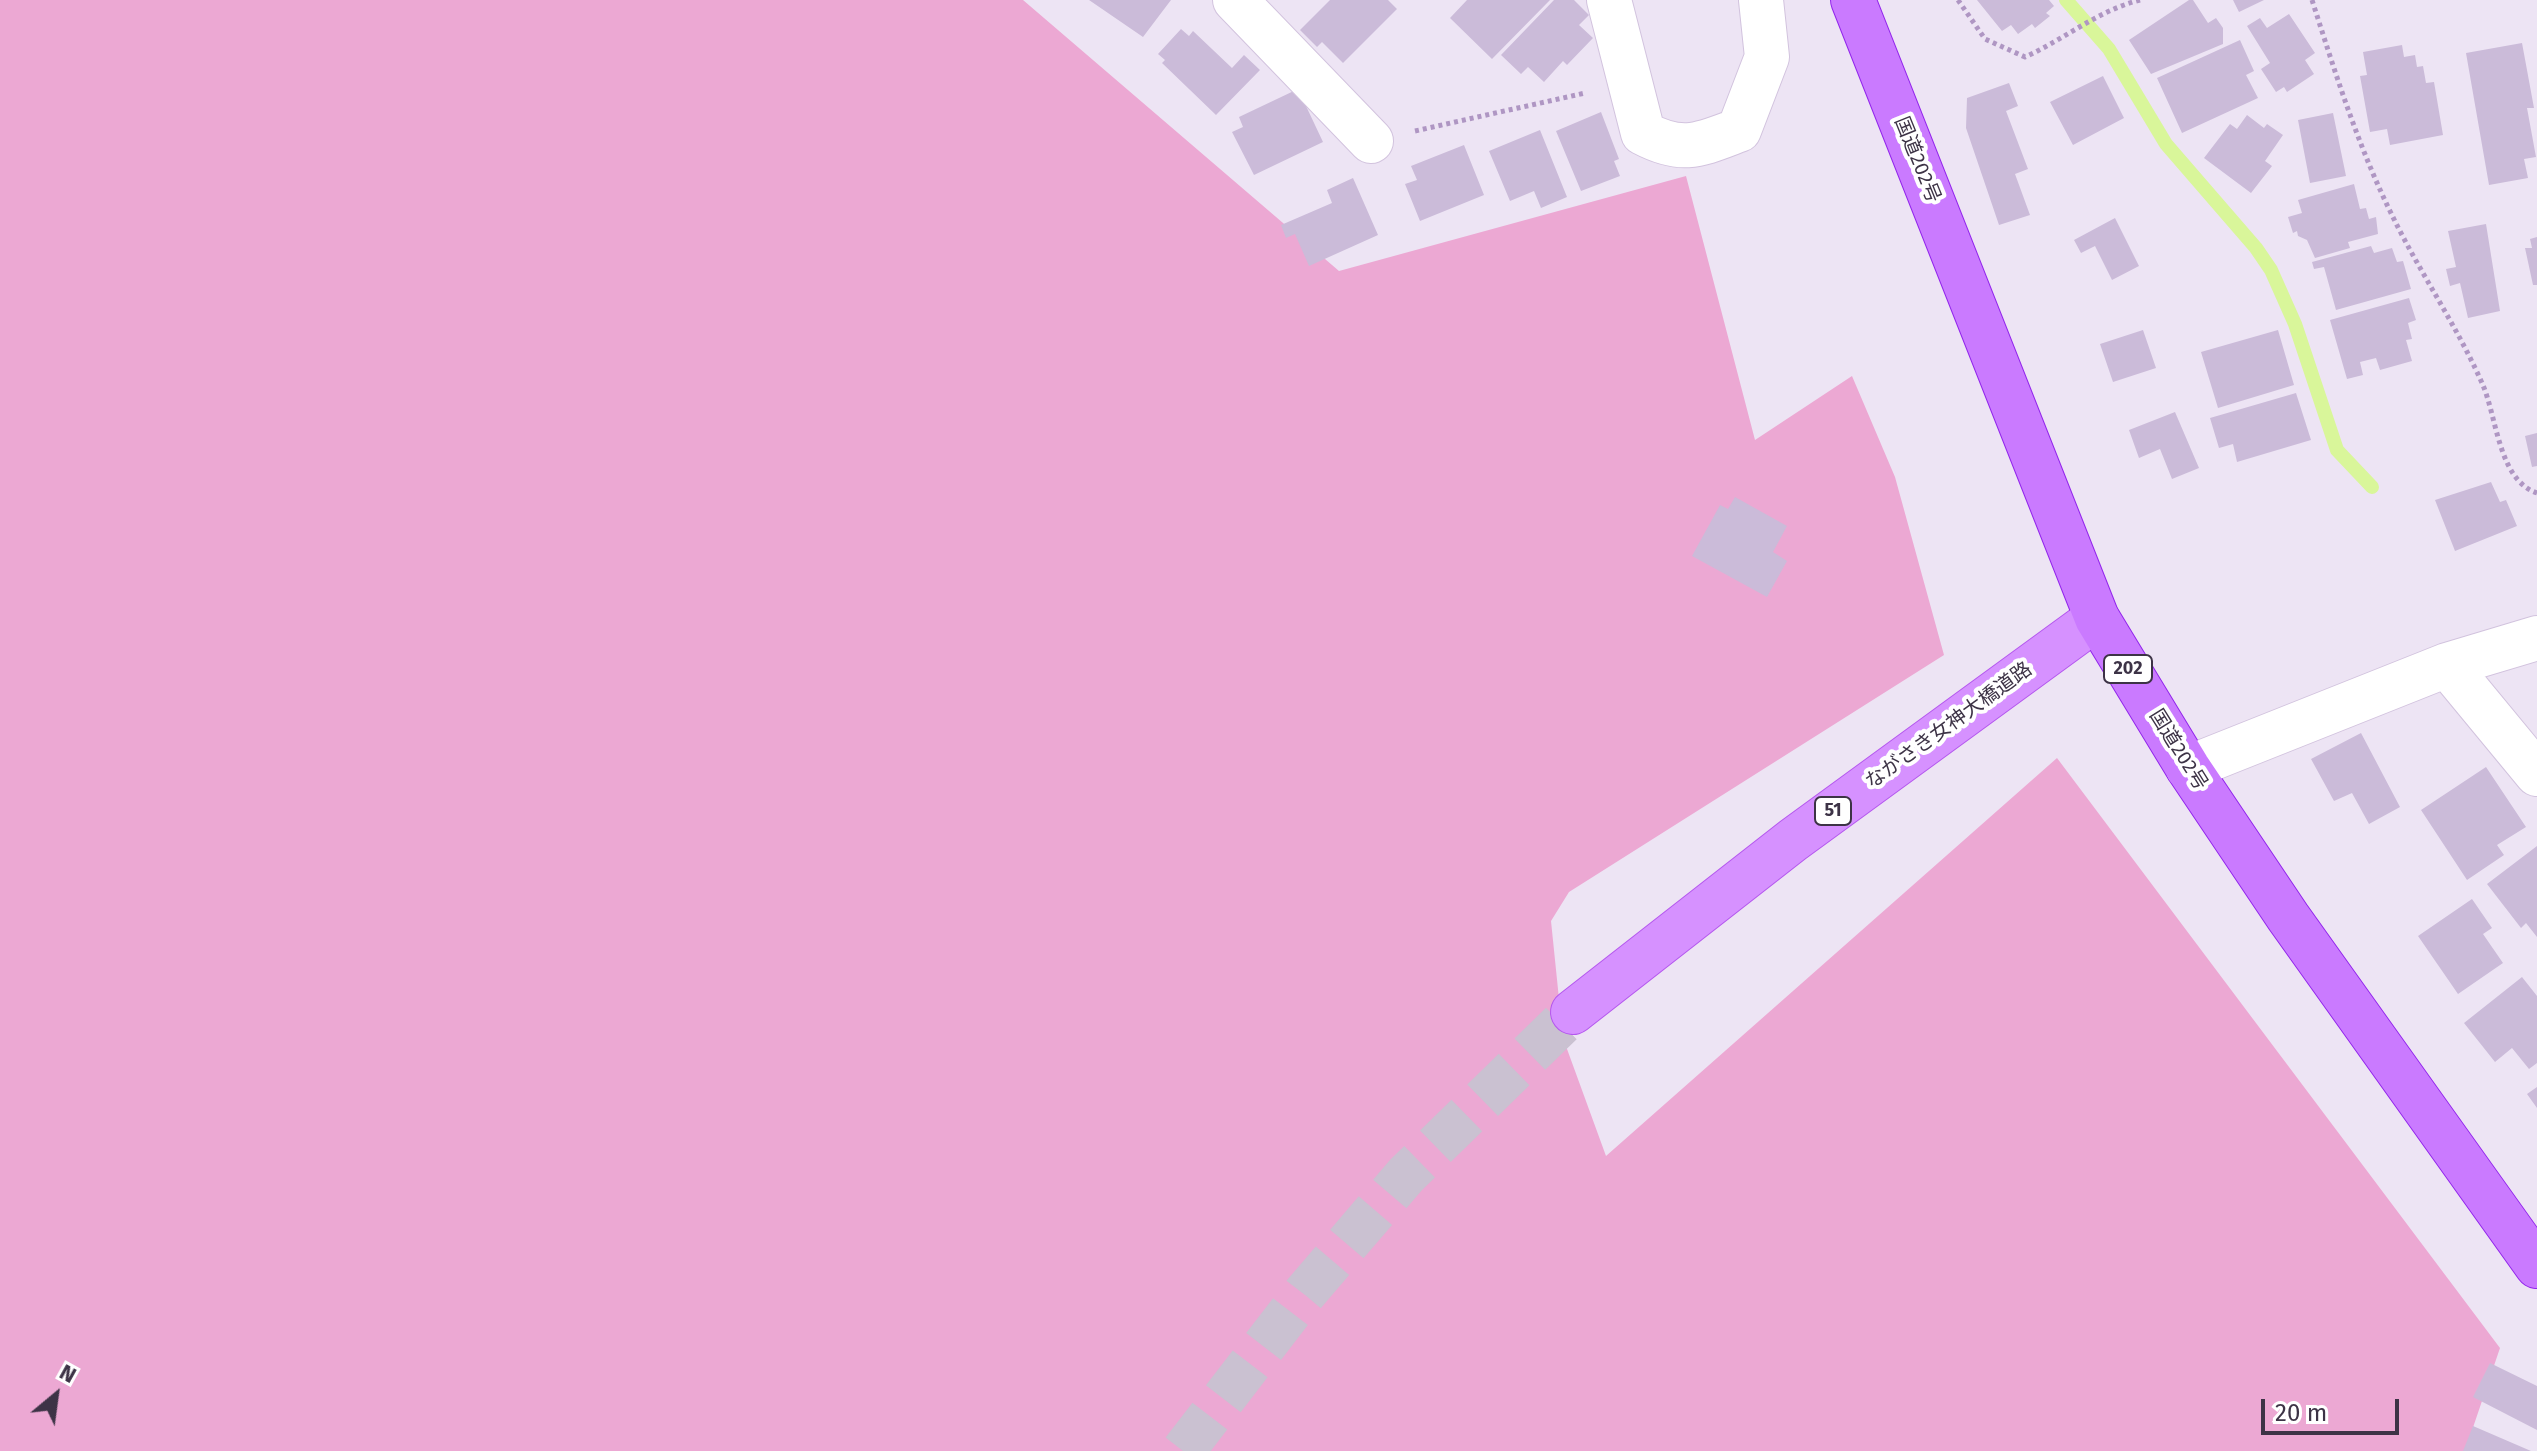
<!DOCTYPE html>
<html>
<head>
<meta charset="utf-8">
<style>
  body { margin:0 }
  #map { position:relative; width:2537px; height:1451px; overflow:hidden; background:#ede4f4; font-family:"Fira Sans",sans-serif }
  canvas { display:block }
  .north { position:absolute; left:16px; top:1355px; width:80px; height:80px; -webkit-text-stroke:6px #fff; paint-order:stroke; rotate:29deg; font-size:22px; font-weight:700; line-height:32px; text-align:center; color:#3d3346 }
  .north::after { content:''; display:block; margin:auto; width:28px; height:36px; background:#3d3346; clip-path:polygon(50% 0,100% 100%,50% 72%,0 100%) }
  .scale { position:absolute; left:2261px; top:1399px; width:138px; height:36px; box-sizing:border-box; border:4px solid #3d3346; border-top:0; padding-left:10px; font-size:24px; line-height:28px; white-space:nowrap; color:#3d3346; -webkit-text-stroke:6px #fff; paint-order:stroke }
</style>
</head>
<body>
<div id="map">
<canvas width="2537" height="1451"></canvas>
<div class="north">N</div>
<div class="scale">20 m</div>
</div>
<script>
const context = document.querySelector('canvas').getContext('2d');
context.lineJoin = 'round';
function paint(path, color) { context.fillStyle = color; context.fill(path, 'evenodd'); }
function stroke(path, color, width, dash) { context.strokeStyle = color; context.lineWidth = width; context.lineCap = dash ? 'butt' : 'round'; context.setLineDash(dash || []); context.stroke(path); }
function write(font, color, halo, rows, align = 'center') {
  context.font = font + ' "Fira Sans","Noto Sans JP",sans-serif'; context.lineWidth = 8; context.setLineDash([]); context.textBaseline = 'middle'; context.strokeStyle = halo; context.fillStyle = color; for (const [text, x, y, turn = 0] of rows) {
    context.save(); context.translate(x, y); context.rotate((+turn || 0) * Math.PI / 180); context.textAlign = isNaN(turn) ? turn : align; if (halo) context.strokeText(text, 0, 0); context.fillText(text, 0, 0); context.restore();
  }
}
const green = new Path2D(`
  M 0,0 L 1023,0 L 1339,271 L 1686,176 L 1755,440 L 1852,376 L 1895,477 L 1944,655 L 1569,892 L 1551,921 L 1563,1038 L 1606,1156 L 2057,758 L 2500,1348 L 2465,1451 L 0,1451 Z`);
const stream = new Path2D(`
  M 2066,0 L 2109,49 L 2166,144 L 2256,248 L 2271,270 L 2295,324 L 2337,450 L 2372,487`);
const building = new Path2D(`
  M 1089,0 L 1171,0 L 1143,37 Z
  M 1330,0 L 1388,0 L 1397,9 L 1343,63 L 1322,42 L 1317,47 L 1300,30 Z
  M 1467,0 L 1550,0 L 1492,59 L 1450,18 Z
  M 1554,0 L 1574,0 L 1589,15 L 1579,25 L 1593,38 L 1567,65 L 1563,61 L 1544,82 L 1528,67 L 1521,74 L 1501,55 Z
  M 1977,0 L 2049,0 L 2054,6 L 2046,13 L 2050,16 L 2035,28 L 2032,24 L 2018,34 L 2011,25 L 2002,31 Z
  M 2189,0 L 2193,0 L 2208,23 L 2216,18 L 2223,28 L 2223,44 L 2151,74 L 2129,40 Z
  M 2233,0 L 2264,0 L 2239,12 Z
  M 2289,14 L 2315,53 L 2305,60 L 2314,74 L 2287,92 L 2284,87 L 2276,92 L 2261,69 L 2270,63 L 2247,26 L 2260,18 L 2267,28 Z
  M 1181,29 L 1189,36 L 1193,31 L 1232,68 L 1244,55 L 1260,70 L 1216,115 L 1162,63 L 1165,60 L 1158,54 Z
  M 2240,40 L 2254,71 L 2246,75 L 2258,98 L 2182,133 L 2157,78 Z
  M 2522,43 L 2534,108 L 2527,108 L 2536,157 L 2524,159 L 2528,178 L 2489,185 L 2466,53 Z
  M 2402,45 L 2404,57 L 2415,55 L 2417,67 L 2423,66 L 2426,83 L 2434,82 L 2443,135 L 2390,145 L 2387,129 L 2370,132 L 2360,76 L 2367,75 L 2363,52 Z
  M 2103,76 L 2124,118 L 2073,145 L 2050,102 Z
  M 2009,83 L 2018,106 L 2006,111 L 2028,169 L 2015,174 L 2030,215 L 1999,225 L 1966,128 L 1967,98 Z
  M 1298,89 L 1323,142 L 1254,175 L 1232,132 L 1243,127 L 1239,117 Z
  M 1601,112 L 1619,159 L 1614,161 L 1620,176 L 1581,191 L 1556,131 Z
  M 2333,113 L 2346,176 L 2310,183 L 2298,120 Z
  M 2247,115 L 2264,128 L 2267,124 L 2283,135 L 2265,161 L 2272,166 L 2251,193 L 2204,158 L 2230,124 L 2237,129 Z
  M 1540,130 L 1567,197 L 1541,208 L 1534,191 L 1510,201 L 1489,151 Z
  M 1464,145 L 1484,195 L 1420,221 L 1405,184 L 1417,180 L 1411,166 Z
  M 1353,178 L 1378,235 L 1309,266 L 1295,234 L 1286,238 L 1281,225 L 1332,203 L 1327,190 Z
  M 2354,184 L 2360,209 L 2366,208 L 2369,219 L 2376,217 L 2378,234 L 2348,242 L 2350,248 L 2315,258 L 2307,240 L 2298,236 L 2297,231 L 2293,233 L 2288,217 L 2302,213 L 2298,200 Z
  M 2115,218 L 2139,266 L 2112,280 L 2095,246 L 2081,253 L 2074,240 Z
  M 2486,224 L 2500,311 L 2468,318 L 2460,283 L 2450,286 L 2446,269 L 2456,267 L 2448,231 Z
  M 2537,237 L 2537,285 L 2533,285 L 2525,248 L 2532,248 L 2530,239 Z
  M 2371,246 L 2374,253 L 2392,248 L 2397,262 L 2403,261 L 2411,289 L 2336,310 L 2324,267 L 2314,269 L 2312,262 Z
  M 2409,298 L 2416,320 L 2408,323 L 2412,339 L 2406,340 L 2412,361 L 2380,370 L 2376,358 L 2360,362 L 2363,375 L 2347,379 L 2330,320 Z
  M 2143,330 L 2156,368 L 2113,382 L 2100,344 Z
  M 2278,330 L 2294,385 L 2218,408 L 2201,352 Z
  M 2296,393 L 2311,440 L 2237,462 L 2233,444 L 2219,448 L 2210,418 Z
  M 2175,412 L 2199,468 L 2172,479 L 2160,449 L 2139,458 L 2129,430 Z
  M 2537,433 L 2537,466 L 2532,467 L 2525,436 Z
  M 2491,482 L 2500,502 L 2506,500 L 2517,526 L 2455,551 L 2435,500 Z
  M 1735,497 L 1787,526 L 1773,552 L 1787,561 L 1767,597 L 1692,556 L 1720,505 L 1728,509 Z
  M 2361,733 L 2400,807 L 2369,824 L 2352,793 L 2334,801 L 2311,759 Z
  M 2486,767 L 2526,827 L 2497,845 L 2504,855 L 2467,880 L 2421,810 Z
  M 2537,846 L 2537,937 L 2526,923 L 2521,928 L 2487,884 Z
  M 2472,899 L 2492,928 L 2483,934 L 2503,963 L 2458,994 L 2418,936 Z
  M 2522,977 L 2537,996 L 2537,1063 L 2529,1069 L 2512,1048 L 2495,1062 L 2464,1023 Z
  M 2537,1087 L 2537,1108 L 2527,1094 Z
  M 2490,1363 L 2537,1386 L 2537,1430 L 2473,1397 Z
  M 2473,1426 L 2531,1451 L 2463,1451 Z`);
const primaryTunnel = new Path2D(`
  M 1183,1451 L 1304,1294 L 1406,1175 L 1573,1012`);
const path = new Path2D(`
  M 1958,0 L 1985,39 L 2025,57 C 2065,39 2097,11 2140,0
  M 2312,0 C 2335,72 2357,143 2390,211 C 2418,270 2456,324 2482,383 C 2497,416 2498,480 2537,493
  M 1415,131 L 1585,93`);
const minor = new Path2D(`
  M 1235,0 L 1371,141
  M 1609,0 L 1643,133 C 1683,154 1699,145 1739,130 L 1767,57 L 1761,0
  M 2447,665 L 2537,774
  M 2188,768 L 2447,665 L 2537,638`);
const primary = new Path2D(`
  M 1573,1012 L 1793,840 L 2097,618`);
const trunk = new Path2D(`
  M 1853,0 L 2097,618 L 2188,768 L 2288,917 L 2537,1266`);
const shields = [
  [2128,669,48],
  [1833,811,36]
];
const shieldNames = [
  ["202",2128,669],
  ["51",1833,811]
];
const streetNames = [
  ["国道202号",1917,160,68],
  ["ながさき女神大橋道路",1949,726,-36],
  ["国道202号",2178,750,58]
];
paint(green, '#eca8d3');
stroke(stream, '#d9f69a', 14);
paint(building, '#cbbbd9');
stroke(primaryTunnel, '#cac1d1', 44, [44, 22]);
stroke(minor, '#d2c3de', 46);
stroke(primary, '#b457ee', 46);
stroke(trunk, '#9226eb', 46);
stroke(path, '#af96c3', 5, [4, 4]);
stroke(minor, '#fff', 44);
stroke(primary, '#d691ff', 44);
stroke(trunk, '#ca7aff', 44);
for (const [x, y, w] of shields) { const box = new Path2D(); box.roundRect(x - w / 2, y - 14, w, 28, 6); context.fillStyle = '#fff'; context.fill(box); stroke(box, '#3d3346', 2); }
write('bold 18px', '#3d3346', null, shieldNames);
write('20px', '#3d3346', '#fff', streetNames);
</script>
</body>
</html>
